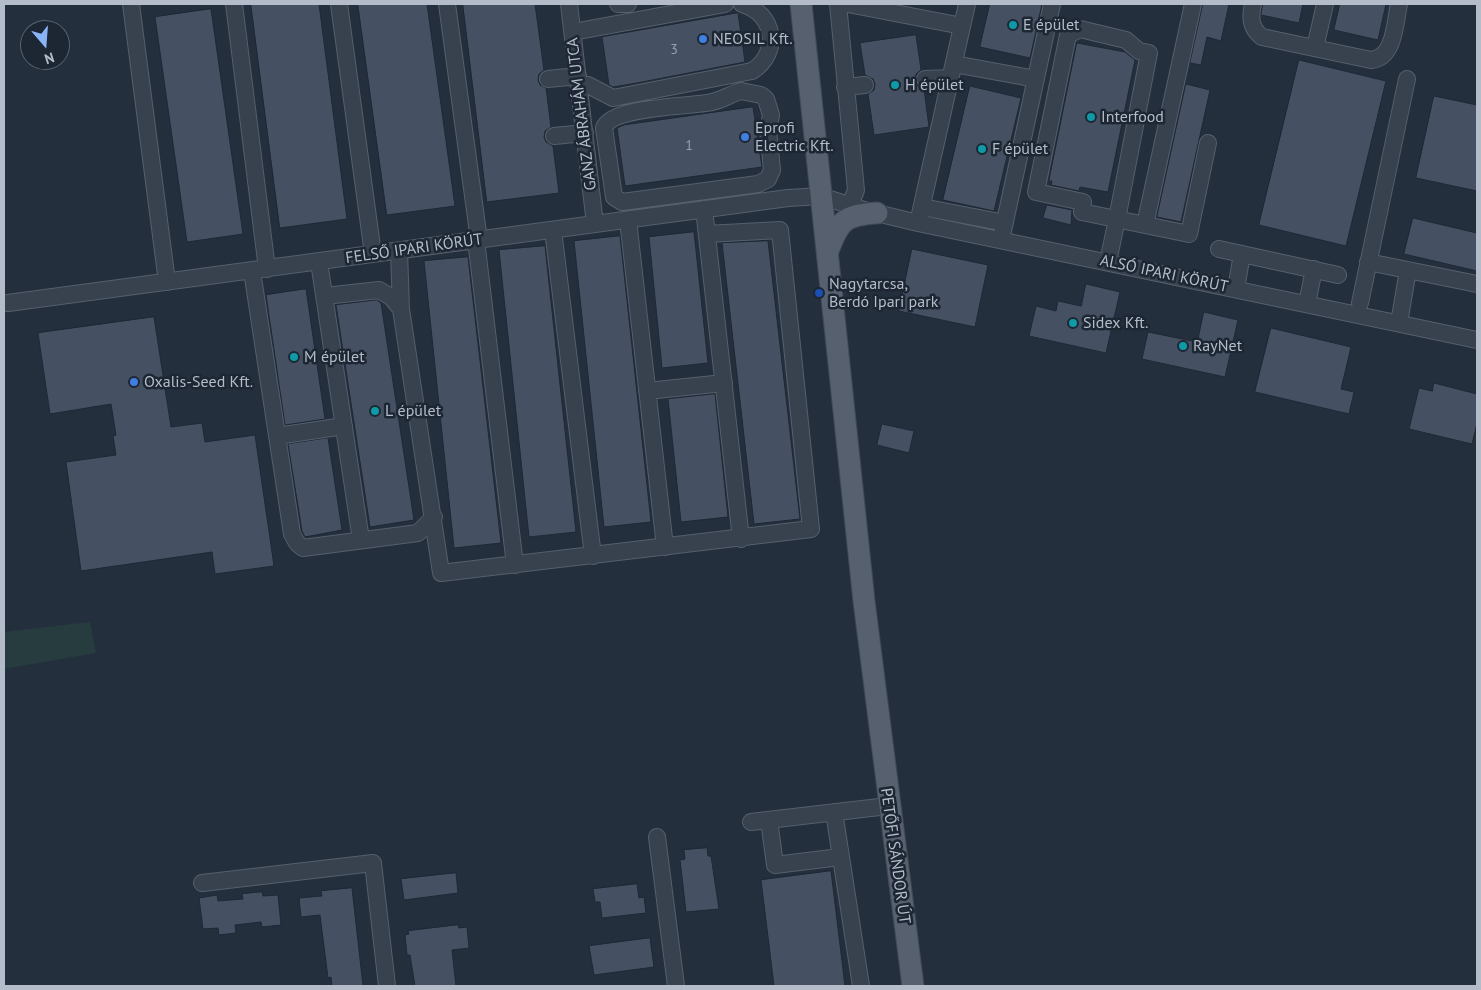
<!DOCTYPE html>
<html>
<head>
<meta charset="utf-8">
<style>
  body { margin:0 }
  #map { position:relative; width:1481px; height:990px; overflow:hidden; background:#242f3e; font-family:"PT Sans",sans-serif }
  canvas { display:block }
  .frame { position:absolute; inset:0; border:5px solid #b4bcc9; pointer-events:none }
  .north { position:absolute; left:20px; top:20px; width:50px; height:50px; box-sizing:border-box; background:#1d2633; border:1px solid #59626f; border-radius:50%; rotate:162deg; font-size:14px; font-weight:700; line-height:20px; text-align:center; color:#b4bcc9 }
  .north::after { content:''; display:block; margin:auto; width:18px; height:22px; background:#8ab4f8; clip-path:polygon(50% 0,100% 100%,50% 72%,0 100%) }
</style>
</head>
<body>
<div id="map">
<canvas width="1481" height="990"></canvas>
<div class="frame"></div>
<div class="north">N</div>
</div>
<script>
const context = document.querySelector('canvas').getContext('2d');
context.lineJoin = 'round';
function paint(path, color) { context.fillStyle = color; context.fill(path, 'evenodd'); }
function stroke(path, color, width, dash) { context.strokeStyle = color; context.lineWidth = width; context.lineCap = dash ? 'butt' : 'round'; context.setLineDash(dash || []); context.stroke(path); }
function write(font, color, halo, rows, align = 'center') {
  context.font = font + ' "PT Sans",sans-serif'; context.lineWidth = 5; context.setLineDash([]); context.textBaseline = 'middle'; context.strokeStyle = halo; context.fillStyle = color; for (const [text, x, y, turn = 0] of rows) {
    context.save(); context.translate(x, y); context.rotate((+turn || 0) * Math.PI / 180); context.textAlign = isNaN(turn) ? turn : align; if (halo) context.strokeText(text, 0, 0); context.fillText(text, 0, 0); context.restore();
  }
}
const green = new Path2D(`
  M 90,622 L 96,653 L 4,669 L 4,632 Z`);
const building = new Path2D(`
  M 251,4 L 319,4 L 347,219 L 280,228 Z
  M 358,4 L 427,4 L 455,206 L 387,215 Z
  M 463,4 L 535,4 L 544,70 L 539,74 L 538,80 L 540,85 L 546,88 L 551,127 L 545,131 L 544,137 L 546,142 L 553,146 L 559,193 L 487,202 Z
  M 990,4 L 1042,4 L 1030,58 L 980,47 Z
  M 1203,4 L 1229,4 L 1221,41 L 1207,37 L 1201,65 L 1190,63 Z
  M 1263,4 L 1303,4 L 1299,23 L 1261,15 Z
  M 1340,4 L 1386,4 L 1378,40 L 1334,30 Z
  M 211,9 L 243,234 L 187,242 L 155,17 Z
  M 738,13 L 745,62 L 637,83 L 613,87 L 609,85 L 602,37 Z
  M 916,35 L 921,70 L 916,74 L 915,80 L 917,85 L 924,89 L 929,127 L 874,135 L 868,94 L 874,90 L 875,84 L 873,79 L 865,75 L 860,43 Z
  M 1077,43 L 1125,52 L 1135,60 L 1108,192 L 1080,187 L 1079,191 L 1051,185 L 1052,181 L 1049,181 Z
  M 1299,60 L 1386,81 L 1346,246 L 1259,225 Z
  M 1186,84 L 1210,90 L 1181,222 L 1157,217 Z
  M 970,86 L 1021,98 L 994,211 L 943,200 Z
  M 1434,96 L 1477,105 L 1477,191 L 1416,178 Z
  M 753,107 L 762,167 L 625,186 L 617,128 L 624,125 Z
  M 1047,205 L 1072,210 L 1071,225 L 1043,218 Z
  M 1413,218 L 1477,233 L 1477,271 L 1404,254 Z
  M 694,232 L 708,363 L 662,368 L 649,237 Z
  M 620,236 L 651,522 L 604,527 L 574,241 Z
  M 768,241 L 800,519 L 754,524 L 722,243 Z
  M 545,246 L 576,532 L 529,537 L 499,250 Z
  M 912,249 L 988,265 L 975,327 L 899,311 Z
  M 468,257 L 501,543 L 454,548 L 424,261 Z
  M 1086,284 L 1120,292 L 1106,353 L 1029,336 L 1036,306 L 1056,311 L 1058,301 L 1081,306 Z
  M 306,289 L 325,419 L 285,425 L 266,295 Z
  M 377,300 L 381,303 L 414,520 L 370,527 L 336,305 Z
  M 1204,312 L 1238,320 L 1225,377 L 1142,359 L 1148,332 L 1197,342 Z
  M 154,317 L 171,427 L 202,423 L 205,442 L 255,435 L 274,566 L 215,574 L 212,552 L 81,571 L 66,462 L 116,455 L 113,436 L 116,435 L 111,404 L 50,414 L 38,333 Z
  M 1271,328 L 1351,347 L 1341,389 L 1354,392 L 1349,414 L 1255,392 Z
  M 1434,383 L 1477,394 L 1477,423 L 1472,444 L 1409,429 L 1419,388 L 1432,391 Z
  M 715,394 L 728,517 L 681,522 L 668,399 Z
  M 882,424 L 914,431 L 909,453 L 877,445 Z
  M 328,438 L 342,530 L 305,537 L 302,531 L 288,444 Z
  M 707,848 L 708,856 L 711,856 L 719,909 L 686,912 L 680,860 L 685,859 L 684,850 Z
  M 831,871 L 845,986 L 774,986 L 761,880 Z
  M 456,873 L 458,893 L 404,900 L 401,879 Z
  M 637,884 L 639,898 L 644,897 L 646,913 L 602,918 L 600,902 L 595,902 L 593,889 Z
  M 352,888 L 363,986 L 332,986 L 331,977 L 328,978 L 320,915 L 301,917 L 299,898 L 322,896 L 321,891 Z
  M 262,892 L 263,896 L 278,895 L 281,925 L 262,927 L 261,922 L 235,925 L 236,933 L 219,935 L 218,928 L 203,929 L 199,898 L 217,895 L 218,901 L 243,899 L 242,894 Z
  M 458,925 L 459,928 L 467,927 L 469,948 L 452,950 L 456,986 L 415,986 L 410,955 L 407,955 L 405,935 L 409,934 L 408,931 Z
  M 650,938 L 654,967 L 594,975 L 589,946 Z`);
const minor = new Path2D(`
  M 131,4 L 167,282
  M 234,4 L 267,269
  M 339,4 L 373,254
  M 447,4 L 479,240
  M 569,4 L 595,224
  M 618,4 L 628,4
  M 838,4 L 856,190 L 850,206
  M 848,4 L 962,26
  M 1253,4 C 1250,17 1250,28 1262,37 L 1371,60 C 1395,58 1395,22 1399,4
  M 573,32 L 725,4
  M 1315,48 L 1325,4
  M 954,64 L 1036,79
  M 548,79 L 578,76
  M 925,79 L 951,78
  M 579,86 L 588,85 L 613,98 L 752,71 C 781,53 775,13 742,4
  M 845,87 L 865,85
  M 741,91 L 761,95 L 766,99 L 771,115 L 768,130 L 772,170 L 768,179 L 758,184 L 622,202 L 614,197 L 604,128 C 611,106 690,107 712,102 C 722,100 731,94 741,91 Z
  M 554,136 L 585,133
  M 922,207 L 1005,223
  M 704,209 L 741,539
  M 628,220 L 665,547
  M 918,223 L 967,4
  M 1145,225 L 1193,4
  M 553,230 L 593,556
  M 476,240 L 515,565
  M 1001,240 L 1052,4
  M 1219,249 L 1338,275
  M 399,251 L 401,309 L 441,573 L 811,529 L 780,230 L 707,234
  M 319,262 L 361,540
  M 1108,262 L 1117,219 L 1149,53 L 1139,51 L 1126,40 L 1080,29 L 1068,35 L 1036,192 L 1083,202 L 1082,212 L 1189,234 L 1208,143
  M 1368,262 L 1477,284
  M 252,271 L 292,534 L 297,543 L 303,548 L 418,533 L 434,517
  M 1236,289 L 1242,254
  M 325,296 L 379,290 L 391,297 L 401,309
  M 8,303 L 788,198 L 821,196 L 864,210 L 918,223 L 1477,340
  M 1360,303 L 1407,79
  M 1307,304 L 1314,269
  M 1399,323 L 1408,270
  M 647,391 L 724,383
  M 277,436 L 344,426
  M 834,812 L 861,986
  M 769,820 L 775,865 L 840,857
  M 751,822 L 888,806
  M 657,837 L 676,986
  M 202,883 L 373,863 L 387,986`);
const major = new Path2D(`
  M 801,4 L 864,601 L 913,986
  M 828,251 C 839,221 844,215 877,213`);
const markers = [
  [1013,25,5,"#0f9aa8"],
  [703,39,5,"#3f7fe0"],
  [895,85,5,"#0f9aa8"],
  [1091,117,5,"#0f9aa8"],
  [745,137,5,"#3f7fe0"],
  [982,149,5,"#0f9aa8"],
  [819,293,5,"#1a4fb4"],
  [1073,323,5,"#0f9aa8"],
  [1183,346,5,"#0f9aa8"],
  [294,357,5,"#0f9aa8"],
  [134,382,5,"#3f7fe0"],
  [375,411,5,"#0f9aa8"]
];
const numberNames = [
  ["3",674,50],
  ["1",689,146]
];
const poiNames = [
  ["E épület",1023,25],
  ["NEOSIL Kft.",713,39],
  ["H épület",905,85],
  ["Interfood",1101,117],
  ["Eprofi",755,128],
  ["Electric Kft.",755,146],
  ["F épület",992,149],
  ["Nagytarcsa,",829,284],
  ["Berdó Ipari park",829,302],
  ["Sidex Kft.",1083,323],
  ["RayNet",1193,346],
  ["M épület",304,357],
  ["Oxalis-Seed Kft.",144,382],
  ["L épület",385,411]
];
const streetNames = [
  ["GANZ ÁBRAHÁM UTCA",582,114,-97],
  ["FELSŐ IPARI KÖRÚT",414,249,-8],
  ["ALSÓ IPARI KÖRÚT",1164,274,12],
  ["PETŐFI SÁNDOR ÚT",895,856,82]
];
paint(green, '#263c3f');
paint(building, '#455162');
stroke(building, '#1f2835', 1);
stroke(minor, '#565f6c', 18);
stroke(major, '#414a57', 23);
stroke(minor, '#38414e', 16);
stroke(major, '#56606e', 21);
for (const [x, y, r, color] of markers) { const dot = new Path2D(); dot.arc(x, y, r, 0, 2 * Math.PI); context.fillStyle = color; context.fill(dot); stroke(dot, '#1d2633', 2); }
write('14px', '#98a1af', null, numberNames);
write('16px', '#b4bcc9', '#1d2633', poiNames, 'left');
write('16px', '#b4bcc9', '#1d2633', streetNames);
</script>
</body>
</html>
